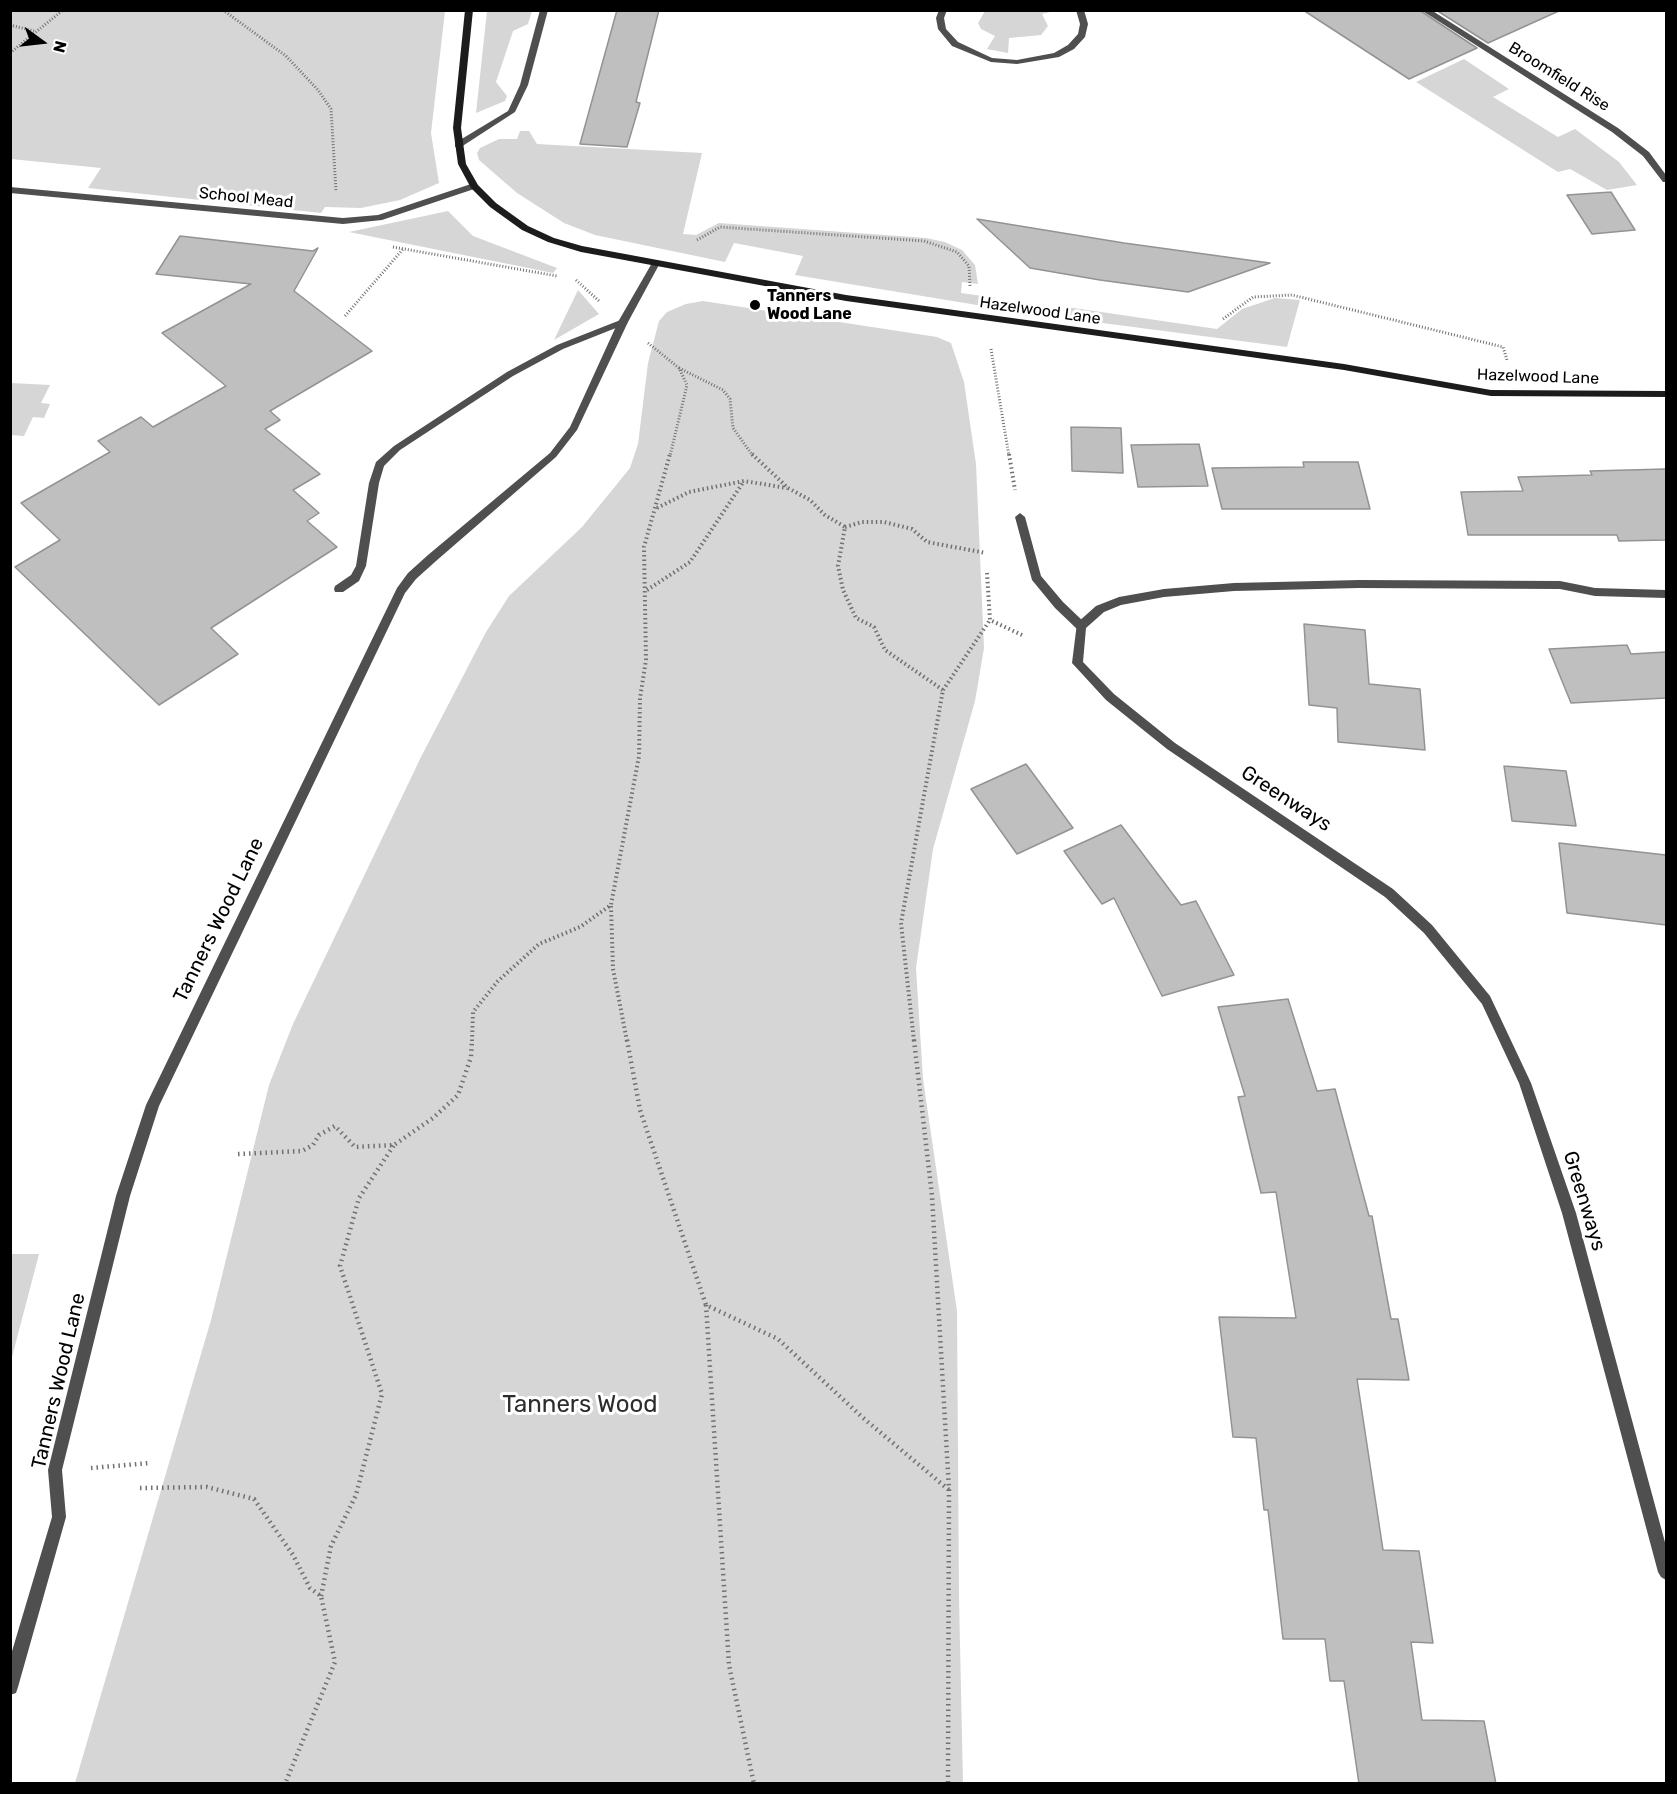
<!DOCTYPE html>
<style>
body{margin:0}
#map{position:relative;width:1677px;height:1794px;overflow:hidden;background:#fff;font-family:Rubik,sans-serif}
canvas{display:block}
.frame{position:absolute;inset:0;border:12px solid #000;pointer-events:none}
.north{position:absolute;left:12px;top:12px;width:60px;height:60px;-webkit-text-stroke:4px #fff;paint-order:stroke;rotate:105deg;font-size:16px;font-weight:700;line-height:24px;text-align:center;color:#000}
.north::after{content:'';display:block;margin:auto;width:21px;height:27px;background:#000;clip-path:polygon(50% 0,100% 100%,50% 72%,0 100%)}
</style>
<div id="map">
<canvas width="1677" height="1794"></canvas>
<div class="frame"></div>
<div class="north">N</div>
</div>
<script>
const g = document.querySelector('canvas').getContext('2d');
g.lineJoin = 'round';
function paint(path, color) { g.fillStyle = color; g.fill(path, 'evenodd'); }
const poly = rows => new Path2D(rows.map(r => 'M' + r).join(''));
function stroke(path, color, width, dash) { g.strokeStyle = color; g.lineWidth = width; g.lineCap = dash ? 'butt' : 'round'; g.setLineDash(dash || []); g.stroke(path); }
function label(font, color, halo, rows, align = 'center') {
  g.font = font + ' Rubik,sans-serif'; g.lineWidth = 6; g.setLineDash([]); g.textBaseline = 'middle'; g.strokeStyle = halo; g.fillStyle = color; for (const [text, x, y, turn = 0] of rows) {
    g.save(); g.translate(x, y); g.rotate((+turn || 0) * Math.PI / 180); g.textAlign = isNaN(turn) ? turn : align; if (halo) g.strokeText(text, 0, 0); g.fillText(text, 0, 0); g.restore();
  }
}
const green = poly([
 [10,11,445,11,431,133,439,183,400,200,361,208,325,207,321,213,88,188,101,168,11,159],
 [487,11,532,11,528,24,513,31,496,82,507,96,505,101,476,113],
 [985,11,985,10,1054,11,1042,14,1048,26,1041,35,1009,38,1008,53,987,49,995,36,981,29,978,23],
 [1464,59,1509,89,1493,97,1558,137,1575,129,1619,162,1637,185,1607,190,1570,169,1558,172,1416,82],
 [520,131,529,131,537,144,702,153,683,234,696,235,719,223,926,238,945,242,962,250,975,265,978,284,962,282,961,293,997,298,995,308,795,275,803,256,734,243,725,262,595,235,564,223,517,193,479,160,477,153,480,148,499,139,517,139],
 [448,211,473,236,557,268,553,273,349,232],
 [578,290,599,314,554,340],
 [1275,298,1300,300,1287,347,1064,318,1067,307,1217,329,1242,309],
 [703,301,937,337,951,343,964,382,976,464,984,648,975,701,933,849,916,968,923,1079,957,1311,959,1597,963,1783,75,1783,211,1320,269,1085,293,1024,421,757,486,632,509,596,582,527,630,468,638,444,648,363,659,321,667,312,686,304],
 [11,383,50,385,41,403,50,404,44,418,33,417,24,436,11,435],
 [11,1254,39,1254,11,1361,10,1254]
]);
const building = poly([
 [617,10,659,10,636,102,640,103,627,147,580,144,617,10],
 [1303,10,1419,10,1477,48,1409,79,1303,10],
 [1436,10,1561,10,1488,43,1436,10],
 [1611,192,1635,230,1592,234,1567,195,1611,192],
 [977,219,1124,243,1270,263,1188,292,1100,280,1030,268,977,219],
 [180,236,313,251,318,248,294,291,372,351,270,411,280,420,265,429,320,474,293,490,319,513,307,521,337,547,211,628,238,654,159,705,15,567,60,540,21,503,110,452,98,441,141,417,153,427,226,386,162,333,251,284,156,274,180,236],
 [1071,427,1121,428,1123,473,1072,471,1071,427],
 [1199,444,1208,486,1138,487,1131,445,1199,444],
 [1303,462,1358,462,1370,509,1222,509,1212,468,1304,467,1303,462],
 [1666,469,1666,540,1619,541,1617,535,1468,535,1461,492,1523,491,1518,477,1592,475,1590,471,1666,469],
 [1304,624,1365,630,1369,684,1420,689,1425,750,1338,742,1337,708,1309,705,1304,624],
 [1627,645,1631,654,1666,652,1666,698,1571,703,1549,649,1627,645],
 [1026,764,1073,828,1017,854,971,789,1026,764],
 [1504,766,1566,771,1576,826,1512,821,1504,766],
 [1121,825,1181,905,1196,901,1234,975,1162,996,1114,898,1102,904,1064,851,1121,825],
 [1559,843,1666,855,1666,925,1567,913,1559,843],
 [1288,999,1317,1091,1335,1089,1369,1216,1372,1216,1391,1319,1398,1319,1409,1380,1357,1379,1383,1550,1419,1551,1433,1643,1411,1642,1422,1720,1484,1721,1496,1784,1359,1784,1344,1681,1330,1681,1325,1639,1283,1639,1268,1510,1264,1510,1256,1438,1233,1437,1219,1317,1296,1318,1276,1192,1261,1193,1238,1097,1245,1096,1218,1007,1288,999]
]);
const pathFar2 = poly([
 [223,10,286,56,318,90,331,109,336,191],
 [10,25,34,31],
 [10,53,63,10],
 [697,240,720,227,924,241,957,252,969,266,970,286],
 [393,247,557,276],
 [576,280,599,301],
 [345,316,404,248],
 [1223,319,1253,297,1292,295,1503,347,1507,360],
 [648,343,679,368,687,385,670,456],
 [991,349,1009,456],
 [679,368,723,390,730,399,733,428,753,456]
]);
const pathFar1 = poly([
 [752,454,788,488,810,500,825,515,845,527,838,566,843,590,856,618,874,627,885,650,943,690,901,923,914,1041],
 [1009,454,1015,490],
 [657,508,689,492,744,481,787,488],
 [845,527,862,522,884,522,912,529,927,542,986,553],
 [987,573,990,620,1022,635],
 [647,590,690,562,744,481],
 [943,690,990,620],
 [611,906,613,969,627,1041],
 [472,1041,473,1012,498,981,539,944,580,927,611,905,639,756,640,698,646,660,644,547,670,454]
]);
const path = poly([
 [627,1040,640,1110,706,1305,778,1339,862,1417,949,1490],
 [914,1040,932,1196,949,1490,948,1784],
 [238,1154,302,1151,313,1145,319,1135,335,1126,355,1147,394,1145,433,1118,458,1095,471,1057,472,1040],
 [706,1305,729,1665,754,1784],
 [91,1468,150,1463],
 [140,1488,207,1487,254,1499,293,1555,310,1588,321,1596,335,1662,285,1784],
 [321,1596,331,1546,356,1495,382,1394,340,1266,359,1198,394,1145]
]);
const lane = poly([
 [623,319,628,322,626,324,563,349,513,376,400,450,384,466,379,483,366,566,359,581,343,592,335,592,334,589,335,586,351,575,356,566,369,483,376,462,394,446,507,372,557,345,623,319],
 [1020,513,1025,517,1041,576,1063,602,1085,623,1086,626,1085,629,1077,629,1055,608,1032,580,1015,517,1020,513]
]);
const street = poly([
 [540,10,548,10,528,85,515,112,461,147,455,147,455,143,508,111,520,85,540,10],
 [939,10,947,10,944,18,946,29,958,42,992,58,1017,60,1054,53,1068,45,1078,34,1080,24,1076,10,1084,10,1088,24,1085,37,1074,49,1059,57,1017,64,991,62,952,46,938,29,936,18,939,10],
 [1421,10,1431,10,1618,128,1649,152,1666,175,1666,182,1663,182,1643,156,1612,132,1421,10],
 [474,183,478,186,477,188,382,220,343,224,10,193,10,187,343,218,378,215,474,183],
 [656,260,660,263,628,322,577,430,556,457,436,561,416,579,405,593,159,1106,130,1196,62,1470,66,1517,18,1687,16,1693,10,1695,10,1658,52,1517,48,1470,116,1196,146,1105,397,588,408,573,428,555,550,453,570,427,618,322,652,263,656,260],
 [1359,580,1560,581,1595,588,1666,590,1666,598,1595,596,1560,589,1359,588,1234,591,1164,597,1121,605,1104,612,1086,628,1083,662,1114,694,1175,743,1393,889,1432,925,1490,996,1531,1083,1576,1213,1666,1546,1666,1580,1661,1577,1658,1572,1562,1213,1519,1083,1482,1004,1424,933,1385,897,1167,749,1106,700,1072,663,1077,623,1096,606,1119,597,1164,589,1234,583,1359,580]
]);
const secondary = poly([
 [465,10,473,10,461,128,466,164,478,185,496,203,528,226,554,238,582,246,846,295,1344,364,1491,390,1666,391,1666,397,1491,396,1344,370,846,301,581,252,548,242,522,230,490,207,471,188,458,164,453,128,465,10]
]);
const markers = [
 [755,305,6,"#000"]
];
const farStreetnames = [
 ["Broomfield Rise",1559,77,32],
 ["School Mead",246,198,6],
 ["Hazelwood Lane",1040,311,8],
 ["Hazelwood Lane",1538,377,2]
];
const farPoinames = [
 ["Tanners",767,296],
 ["Wood Lane",767,314]
];
const streetNames = [
 ["Greenways",1286,799,33],
 ["Tanners Wood Lane",219,920,-64],
 ["Greenways",1584,1201,73],
 ["Tanners Wood Lane",59,1381,-77]
];
const nearParknames = [
 ["Tanners Wood",580,1405]
];
paint(green, '#d6d6d6');
paint(building, '#bfbfbf');
stroke(building, '#939393', 1.5);
stroke(pathFar2, '#717171', 3, [1, 2]);
stroke(pathFar1, '#717171', 4, [1.5, 3]);
stroke(path, '#717171', 4.5, [1.5, 4]);
paint(lane, '#4f4f4f');
paint(street, '#4f4f4f');
paint(secondary, '#1c1c1c');
for (const [x, y, r, color] of markers) { const dot = new Path2D(); dot.arc(x, y, r, 0, 2 * Math.PI); g.fillStyle = color; g.fill(dot); stroke(dot, '#fff', 2); }
label('16px', '#000', '#fff', farStreetnames);
label('bold 16px', '#000', '#fff', farPoinames, 'left');
label('20px', '#000', '#fff', streetNames);
label('24px', '#2d2d2d', '#fff', nearParknames);
</script>
